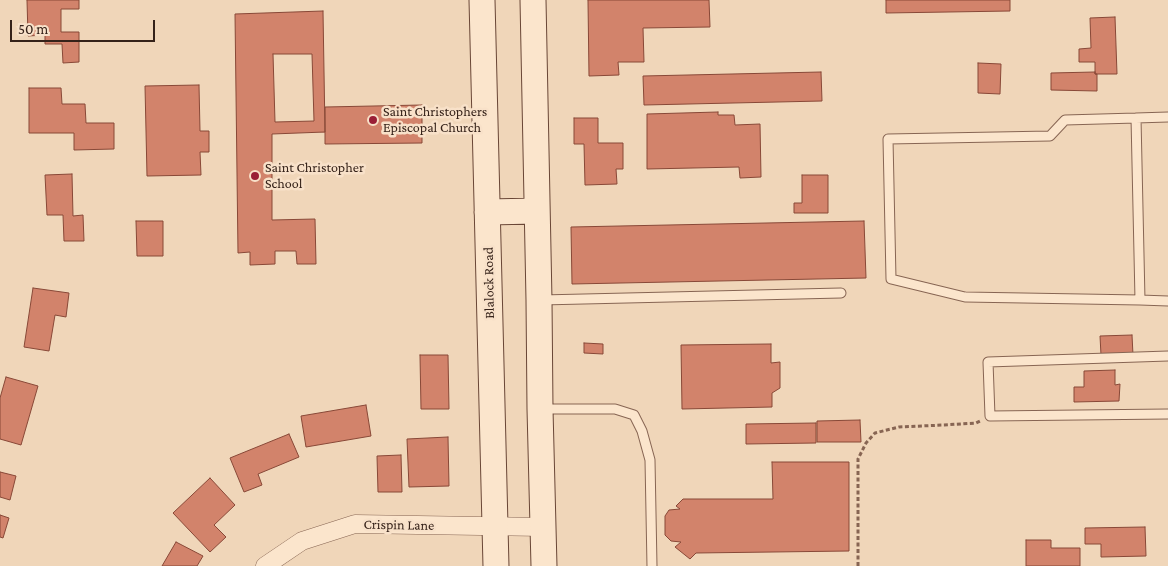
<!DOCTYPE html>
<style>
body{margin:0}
#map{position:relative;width:1168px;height:566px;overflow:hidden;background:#f0d6b9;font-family:"Crimson Pro",serif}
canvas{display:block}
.scale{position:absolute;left:10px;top:20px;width:145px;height:22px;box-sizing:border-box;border:2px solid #352219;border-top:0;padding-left:6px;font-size:15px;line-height:18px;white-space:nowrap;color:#352219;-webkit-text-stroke:4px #f8e1c9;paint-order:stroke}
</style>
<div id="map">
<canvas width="1168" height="566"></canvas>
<div class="scale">50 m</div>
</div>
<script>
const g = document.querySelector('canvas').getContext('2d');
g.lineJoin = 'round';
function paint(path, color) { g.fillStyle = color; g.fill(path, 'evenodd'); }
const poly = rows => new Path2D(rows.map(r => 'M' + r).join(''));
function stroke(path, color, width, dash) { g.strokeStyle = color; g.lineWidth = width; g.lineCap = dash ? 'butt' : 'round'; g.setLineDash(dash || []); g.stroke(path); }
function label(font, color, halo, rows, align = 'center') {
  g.font = font + ' "Crimson Pro",serif'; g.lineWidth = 5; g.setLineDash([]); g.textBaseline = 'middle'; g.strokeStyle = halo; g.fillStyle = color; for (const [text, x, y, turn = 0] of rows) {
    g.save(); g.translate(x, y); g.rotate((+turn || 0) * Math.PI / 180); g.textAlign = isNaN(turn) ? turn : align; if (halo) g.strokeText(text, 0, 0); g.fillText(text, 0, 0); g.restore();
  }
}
const building = poly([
 [27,0,79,0,79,9,61,9,61,32,79,32,79,62,63,63,62,44,45,44,45,35,28,36,27,0],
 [588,0,709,0,710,27,643,28,644,62,618,62,619,75,589,76,588,0],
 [886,0,1010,0,1010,11,886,13,886,0],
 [323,11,325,132,272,134,272,220,315,219,316,264,297,264,296,251,275,251,275,264,250,265,250,252,238,253,235,14,323,11],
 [273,54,312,54,314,121,275,122,273,54],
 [1115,17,1117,74,1095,74,1095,62,1079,62,1079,49,1091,48,1090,18,1115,17],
 [978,63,1001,64,1000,94,978,93,978,63],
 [821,72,822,101,644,105,643,76,821,72],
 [1095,72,1095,74,1097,74,1097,91,1051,90,1051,73,1095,72],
 [199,85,200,131,209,131,209,152,200,152,201,175,147,176,145,86,199,85],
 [29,88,61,88,62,104,85,104,86,123,114,123,114,149,74,150,74,133,29,133,29,88],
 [422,105,422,143,325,144,325,107,422,105],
 [718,112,718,115,734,115,735,125,760,124,761,177,740,178,739,167,647,169,647,114,718,112],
 [574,118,598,118,598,143,623,143,623,169,616,169,617,184,585,185,584,144,574,144,574,118],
 [72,174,73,216,83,215,84,241,64,241,63,215,47,215,45,175,72,174],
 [802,175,828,175,828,213,794,213,794,203,802,203,802,175],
 [136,221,163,221,163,256,137,256,136,221],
 [864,221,866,278,572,284,571,227,864,221],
 [33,288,69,293,66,317,55,315,49,351,24,347,33,288],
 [1132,335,1133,355,1101,355,1100,336,1132,335],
 [584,343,603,344,603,354,584,353,584,343],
 [771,344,771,363,780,362,780,388,772,393,772,407,682,409,681,345,771,344],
 [420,355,448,355,449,409,421,409,420,355],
 [1115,370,1115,385,1120,384,1119,401,1074,402,1074,387,1084,387,1084,371,1115,370],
 [6,377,38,386,21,445,0,439,0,398,6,377],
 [366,405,371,436,306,447,301,416,366,405],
 [860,420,861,442,817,442,817,421,860,420],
 [816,423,816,443,746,444,746,424,816,423],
 [289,434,299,457,258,474,262,485,244,492,230,458,289,434],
 [448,437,449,486,409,487,407,439,448,437],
 [401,455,402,492,378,492,377,456,401,455],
 [772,462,849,462,849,551,696,553,690,559,675,547,681,542,671,541,665,535,665,516,669,510,680,509,676,506,683,499,773,499,772,462],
 [0,472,16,476,10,500,0,497,0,472],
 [210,478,235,505,214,525,226,537,210,552,173,513,210,478],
 [0,515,9,518,3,538,0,537,0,515],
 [1145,527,1146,556,1101,557,1101,544,1085,544,1085,528,1145,527],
 [1026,540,1051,540,1051,548,1080,548,1080,566,1026,566,1026,540],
 [176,542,203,556,197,566,162,566,176,542]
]);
const path = poly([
 [858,566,858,459,866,443,875,433,899,427,944,425,976,423,980,421]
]);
const service = poly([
 [1168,117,1136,118,1140,300,1168,301],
 [1136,118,1065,120,1050,136,888,139,891,279,965,297,1140,300],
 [541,300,841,293],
 [1168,356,988,362,990,416,1168,414],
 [543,409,615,409,634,415,642,431,650,460,652,566]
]);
const minor = poly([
 [265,566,302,541,355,524,543,527]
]);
const secondary = poly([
 [482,0,496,566],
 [533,0,539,300,540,409,544,566],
 [487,212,537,211]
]);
const markers = [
 [373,120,5,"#9a1f36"],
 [255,176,5,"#9a1f36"]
];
const poiNames = [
 ["Saint Christophers",383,112],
 ["Episcopal Church",383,128],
 ["Saint Christopher",265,168],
 ["School",265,184]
];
const streetNames = [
 ["Blalock Road",489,283,-91],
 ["Crispin Lane",399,525,1]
];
paint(building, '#d2836b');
stroke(building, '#884837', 1);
stroke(service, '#876553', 11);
stroke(minor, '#876553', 19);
stroke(secondary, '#694636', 27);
stroke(path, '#876553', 3, [4, 2.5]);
stroke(service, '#fbe5cc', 9);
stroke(minor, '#fbe5cc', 18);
stroke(secondary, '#fbe5cc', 25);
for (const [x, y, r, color] of markers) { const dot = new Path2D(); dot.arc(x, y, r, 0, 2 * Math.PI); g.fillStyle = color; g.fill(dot); stroke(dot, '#f8e1c9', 2); }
label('14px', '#352219', '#f8e1c9', poiNames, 'left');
label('14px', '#352219', '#f8e1c9', streetNames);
</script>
